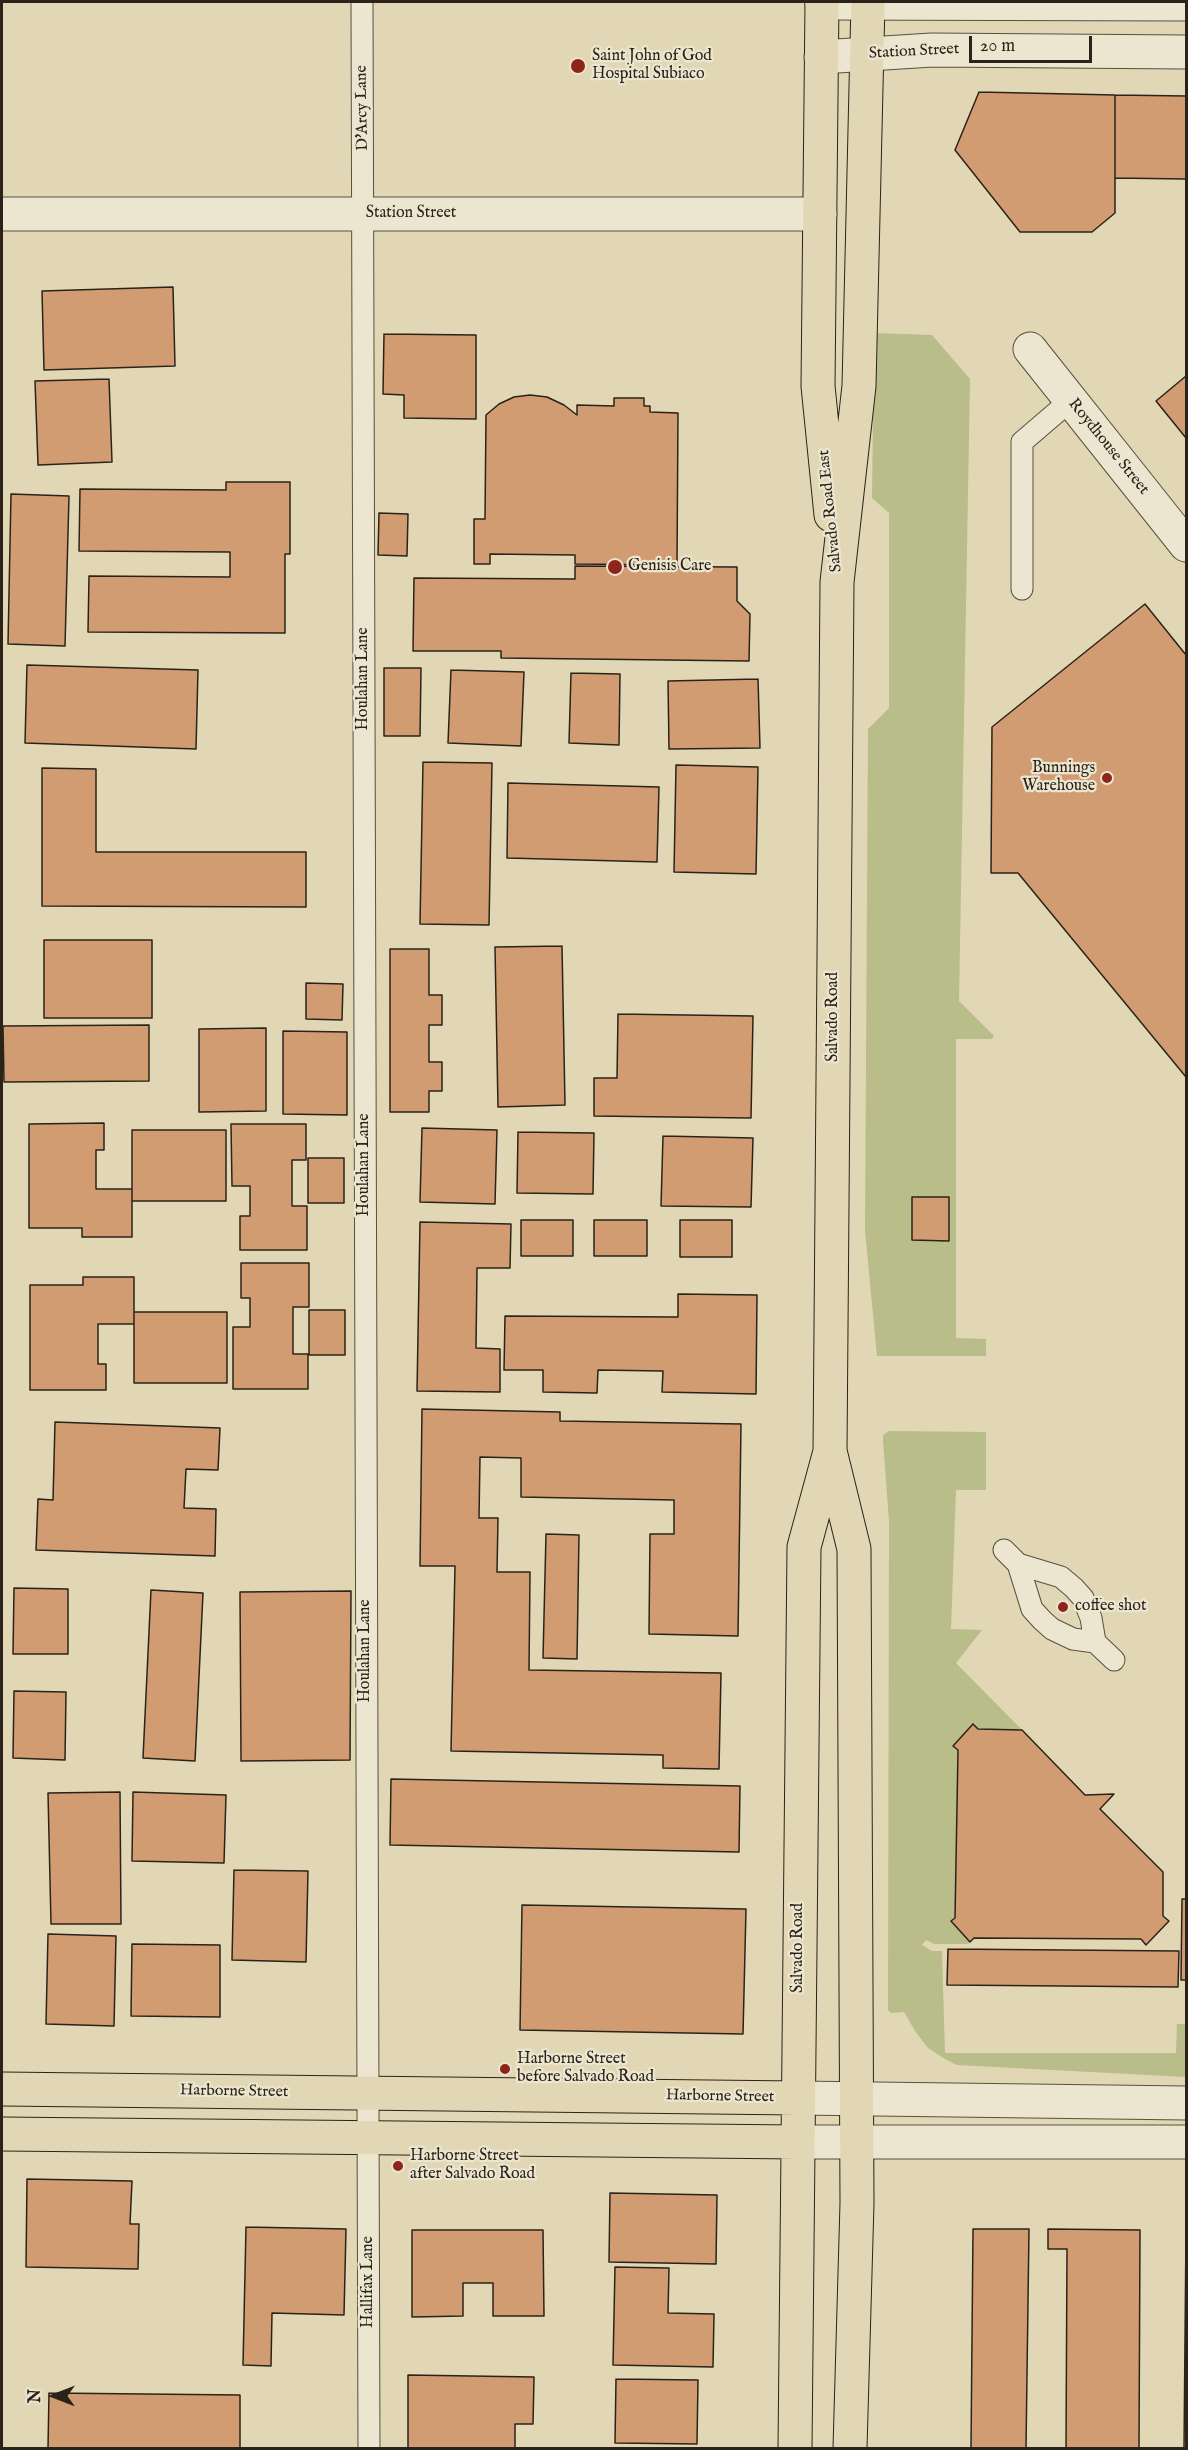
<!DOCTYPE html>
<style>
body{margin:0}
#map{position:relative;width:1188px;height:2450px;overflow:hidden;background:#e1d7b5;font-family:"IM FELL English",serif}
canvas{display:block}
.frame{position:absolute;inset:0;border:3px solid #2b2319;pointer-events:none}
.north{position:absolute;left:24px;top:2366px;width:60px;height:60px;-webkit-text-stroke:4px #ece5cf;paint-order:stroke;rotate:270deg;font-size:16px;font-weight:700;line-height:24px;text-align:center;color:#2b2319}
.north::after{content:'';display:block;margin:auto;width:21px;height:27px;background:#2b2319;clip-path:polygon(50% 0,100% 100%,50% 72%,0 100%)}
.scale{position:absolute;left:969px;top:36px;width:123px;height:27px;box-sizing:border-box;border:3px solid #2b2319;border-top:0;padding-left:8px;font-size:18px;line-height:21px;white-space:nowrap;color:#2b2319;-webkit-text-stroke:4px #ece5cf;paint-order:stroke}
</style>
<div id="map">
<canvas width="1188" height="2450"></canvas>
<div class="frame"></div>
<div class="north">N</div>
<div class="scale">20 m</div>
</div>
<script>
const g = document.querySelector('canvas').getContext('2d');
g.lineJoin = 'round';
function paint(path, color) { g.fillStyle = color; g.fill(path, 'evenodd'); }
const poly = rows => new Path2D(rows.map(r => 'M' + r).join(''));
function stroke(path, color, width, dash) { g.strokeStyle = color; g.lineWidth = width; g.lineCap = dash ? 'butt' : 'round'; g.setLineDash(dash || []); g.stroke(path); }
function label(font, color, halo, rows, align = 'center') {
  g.font = font + ' "IM FELL English",serif'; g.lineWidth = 4.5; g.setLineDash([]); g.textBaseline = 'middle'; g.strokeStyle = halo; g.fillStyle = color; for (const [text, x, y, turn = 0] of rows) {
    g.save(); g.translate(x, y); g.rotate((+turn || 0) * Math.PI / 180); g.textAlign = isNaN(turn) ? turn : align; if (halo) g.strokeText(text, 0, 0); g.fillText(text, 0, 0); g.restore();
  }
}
const green = poly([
 [874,333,932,335,970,379,959,1001,994,1036,992,1039,956,1039,956,1338,986,1339,986,1356,877,1356,865,1231,868,729,889,708,889,513,872,498],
 [889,1431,986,1432,986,1490,956,1490,951,1629,982,1630,956,1663,1022,1730,978,1729,973,1724,953,1746,958,1750,955,1918,952,1921,970,1942,968,1944,934,1944,926,1940,922,1945,932,1951,942,1951,945,2053,1176,2053,1177,2024,1186,2024,1186,2077,957,2065,945,2059,928,2048,915,2031,904,2012,891,2013,888,2010,889,1521,883,1440,883,1435]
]);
const building = poly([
 [979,92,1115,95,1115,213,1092,232,1020,232,955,150,979,92],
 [1115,95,1186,96,1186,179,1115,178,1115,95],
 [173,287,175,366,44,370,42,291,173,287],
 [384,334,476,335,476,419,404,418,404,395,383,394,384,334],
 [1186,376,1186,438,1156,401,1186,376],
 [109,379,112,462,38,465,35,381,109,379],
 [530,395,547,397,564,405,577,415,577,405,614,406,614,398,644,398,644,406,650,406,650,412,678,413,677,565,575,564,575,555,490,554,490,564,474,564,474,519,485,519,486,415,499,404,514,397,530,395],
 [226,482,290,482,290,554,285,554,285,633,88,632,89,576,230,577,230,552,79,551,80,489,226,490,226,482],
 [11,494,69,496,65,646,8,644,11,494],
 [379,513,408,514,407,556,378,555,379,513],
 [575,566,737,567,737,601,750,614,749,661,501,658,501,651,413,651,414,578,575,579,575,566],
 [1145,604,1186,655,1186,1077,1018,873,991,873,992,727,1145,604],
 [27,665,198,670,196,749,25,743,27,665],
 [384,668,421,668,420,736,384,736,384,668],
 [451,670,524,672,521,746,448,743,451,670],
 [571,673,620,674,619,745,569,743,571,673],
 [758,679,760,748,669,749,668,681,758,679],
 [423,762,492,763,489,925,420,924,423,762],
 [676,765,758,767,756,874,674,872,676,765],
 [42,768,96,769,96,852,306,852,306,907,42,906,42,768],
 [508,783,659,787,657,862,507,858,508,783],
 [44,940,152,940,152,1018,44,1018,44,940],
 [562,946,565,1105,498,1107,495,947,562,946],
 [390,949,429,949,429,995,442,995,442,1025,429,1025,429,1062,442,1062,442,1091,429,1091,429,1112,390,1112,390,949],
 [306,983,343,984,342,1020,306,1019,306,983],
 [618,1014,753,1016,751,1118,594,1116,594,1078,617,1078,618,1014],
 [149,1025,149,1081,4,1082,3,1026,149,1025],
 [266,1028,266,1111,199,1112,199,1029,266,1028],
 [283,1031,347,1032,347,1115,283,1114,283,1031],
 [104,1123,104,1150,96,1150,96,1189,132,1189,132,1237,82,1237,82,1228,29,1228,29,1124,104,1123],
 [231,1124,306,1124,306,1160,292,1160,292,1206,307,1206,307,1250,240,1250,240,1216,250,1216,250,1186,232,1186,231,1124],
 [422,1128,497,1130,495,1204,420,1202,422,1128],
 [132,1130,226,1130,226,1201,132,1201,132,1130],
 [518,1132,594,1133,593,1194,517,1193,518,1132],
 [663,1136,753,1138,751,1207,661,1206,663,1136],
 [308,1158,344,1158,344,1203,308,1203,308,1158],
 [912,1197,949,1197,949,1241,912,1240,912,1197],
 [521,1220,573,1220,573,1256,521,1256,521,1220],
 [594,1220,647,1220,647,1256,594,1256,594,1220],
 [680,1220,732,1220,732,1257,680,1257,680,1220],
 [420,1222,511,1224,510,1268,477,1268,476,1348,500,1349,500,1392,417,1391,420,1222],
 [241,1263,309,1263,309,1307,293,1307,293,1354,308,1354,308,1389,233,1389,233,1327,250,1327,250,1298,241,1298,241,1263],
 [83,1277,134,1277,134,1324,98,1324,98,1364,106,1364,106,1390,30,1390,30,1285,83,1285,83,1277],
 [678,1294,757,1295,756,1394,662,1392,663,1371,598,1370,597,1393,543,1392,543,1370,504,1370,505,1316,678,1317,678,1294],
 [309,1310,345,1310,345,1355,309,1355,309,1310],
 [134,1312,227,1312,227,1383,134,1383,134,1312],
 [422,1409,560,1412,560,1421,741,1424,738,1636,649,1634,650,1534,674,1534,674,1500,521,1497,521,1458,480,1457,479,1518,498,1518,497,1572,530,1572,529,1670,721,1673,719,1769,663,1768,663,1755,451,1751,455,1566,420,1566,422,1409],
 [55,1422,220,1428,218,1470,186,1469,184,1508,216,1509,215,1556,36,1550,38,1499,53,1500,55,1422],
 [546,1534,579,1535,577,1659,543,1658,546,1534],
 [14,1588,68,1589,68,1654,13,1654,14,1588],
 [151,1590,203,1593,195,1761,143,1758,151,1590],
 [351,1591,350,1760,241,1761,240,1592,351,1591],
 [14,1691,66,1692,65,1760,13,1758,14,1691],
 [973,1724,978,1729,1022,1730,1085,1795,1114,1794,1100,1809,1163,1872,1163,1916,1169,1921,1146,1945,1141,1939,974,1938,970,1942,951,1921,955,1918,958,1750,953,1746,973,1724],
 [391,1779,740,1786,739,1852,390,1845,391,1779],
 [120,1792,121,1924,51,1924,48,1793,120,1792],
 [133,1792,226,1795,224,1863,132,1861,133,1792],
 [234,1870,308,1871,306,1962,232,1960,234,1870],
 [1182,1899,1186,1899,1186,1980,1181,1980,1182,1899],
 [522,1905,746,1909,743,2034,520,2030,522,1905],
 [48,1934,116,1936,114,2026,46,2024,48,1934],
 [132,1944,220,1945,220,2017,131,2016,132,1944],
 [948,1949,1179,1951,1178,1987,947,1985,948,1949],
 [27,2179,132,2181,130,2224,139,2224,138,2269,26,2267,27,2179],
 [610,2193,717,2195,716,2264,609,2262,610,2193],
 [246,2227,346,2229,344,2315,272,2313,271,2366,243,2365,246,2227],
 [973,2229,1029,2229,1026,2448,971,2448,973,2229],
 [1048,2229,1140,2230,1139,2448,1066,2448,1067,2249,1048,2249,1048,2229],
 [412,2230,543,2230,544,2316,493,2316,493,2283,463,2283,463,2316,412,2317,412,2230],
 [1186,2231,1186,2448,1184,2448,1186,2231],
 [615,2267,669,2268,668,2313,714,2314,713,2367,613,2365,615,2267],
 [408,2375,534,2377,533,2424,515,2424,515,2448,408,2448,408,2375],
 [616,2379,698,2380,697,2444,615,2443,616,2379],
 [49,2393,240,2395,240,2448,48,2448,49,2393]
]);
const service = poly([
 [362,2,369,2448],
 [1022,589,1022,442,1071,400],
 [1004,1550,1018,1564,1061,1577,1074,1588,1083,1598,1091,1618,1095,1642,1114,1660],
 [1018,1564,1032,1609,1042,1620,1052,1629,1073,1639,1095,1642]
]);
const minor = poly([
 [2,214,820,214],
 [1030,349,1186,545]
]);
const tertiary = poly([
 [822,3,1186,4],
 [821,57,932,50,1186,52],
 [798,2098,1186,2103],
 [798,2142,1186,2142]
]);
const primary = poly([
 [822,2,818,386,831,515],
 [2,2089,798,2098],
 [2,2134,798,2142],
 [795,2448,804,1547,829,1455],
 [850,2448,857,2203,854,1549,830,1451,837,582,859,386,868,2]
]);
const markers = [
 [578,66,8,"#8f2418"],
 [615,567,8,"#8f2418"],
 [1107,778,6,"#8f2418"],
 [1063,1607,6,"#8f2418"],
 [505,2069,6,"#8f2418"],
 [398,2166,6,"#8f2418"]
];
const streetNames = [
 ["Station Street",914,52,-3],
 ["D'Arcy Lane",363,108,-91],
 ["Station Street",411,214],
 ["Roydhouse Street",1108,447,51],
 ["Salvado Road East",831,511,-96],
 ["Houlahan Lane",364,679,-90],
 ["Salvado Road",834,1017,-90],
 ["Houlahan Lane",365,1165,-90],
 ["Houlahan Lane",366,1651,-90],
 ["Salvado Road",799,1948,-90],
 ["Harborne Street",234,2092,1],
 ["Harborne Street",720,2097,1],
 ["Hallifax Lane",369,2282,-90]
];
const poiNames = [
 ["Saint John of God",592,57],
 ["Hospital Subiaco",592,75],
 ["Genisis Care",628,567],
 ["Bunnings",1095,769,"right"],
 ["Warehouse",1095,787,"right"],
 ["coffee shot",1075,1607],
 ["Harborne Street",517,2060],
 ["before Salvado Road",517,2078],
 ["Harborne Street",410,2157],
 ["after Salvado Road",410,2175]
];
paint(green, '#b8bd8a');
paint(building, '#d29c73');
stroke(building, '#2b2319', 1.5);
stroke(service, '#585040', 23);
stroke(minor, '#585040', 35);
stroke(tertiary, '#585040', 35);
stroke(primary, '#2b2319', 35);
stroke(service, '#ece5cf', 21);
stroke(minor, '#ece5cf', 33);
stroke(tertiary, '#ece5cf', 33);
stroke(primary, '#e1d7b5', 33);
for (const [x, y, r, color] of markers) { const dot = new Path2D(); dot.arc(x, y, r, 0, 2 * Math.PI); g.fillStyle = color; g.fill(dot); stroke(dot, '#ece5cf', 2); }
label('16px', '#2b2319', '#ece5cf', streetNames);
label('16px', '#2b2319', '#ece5cf', poiNames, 'left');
</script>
